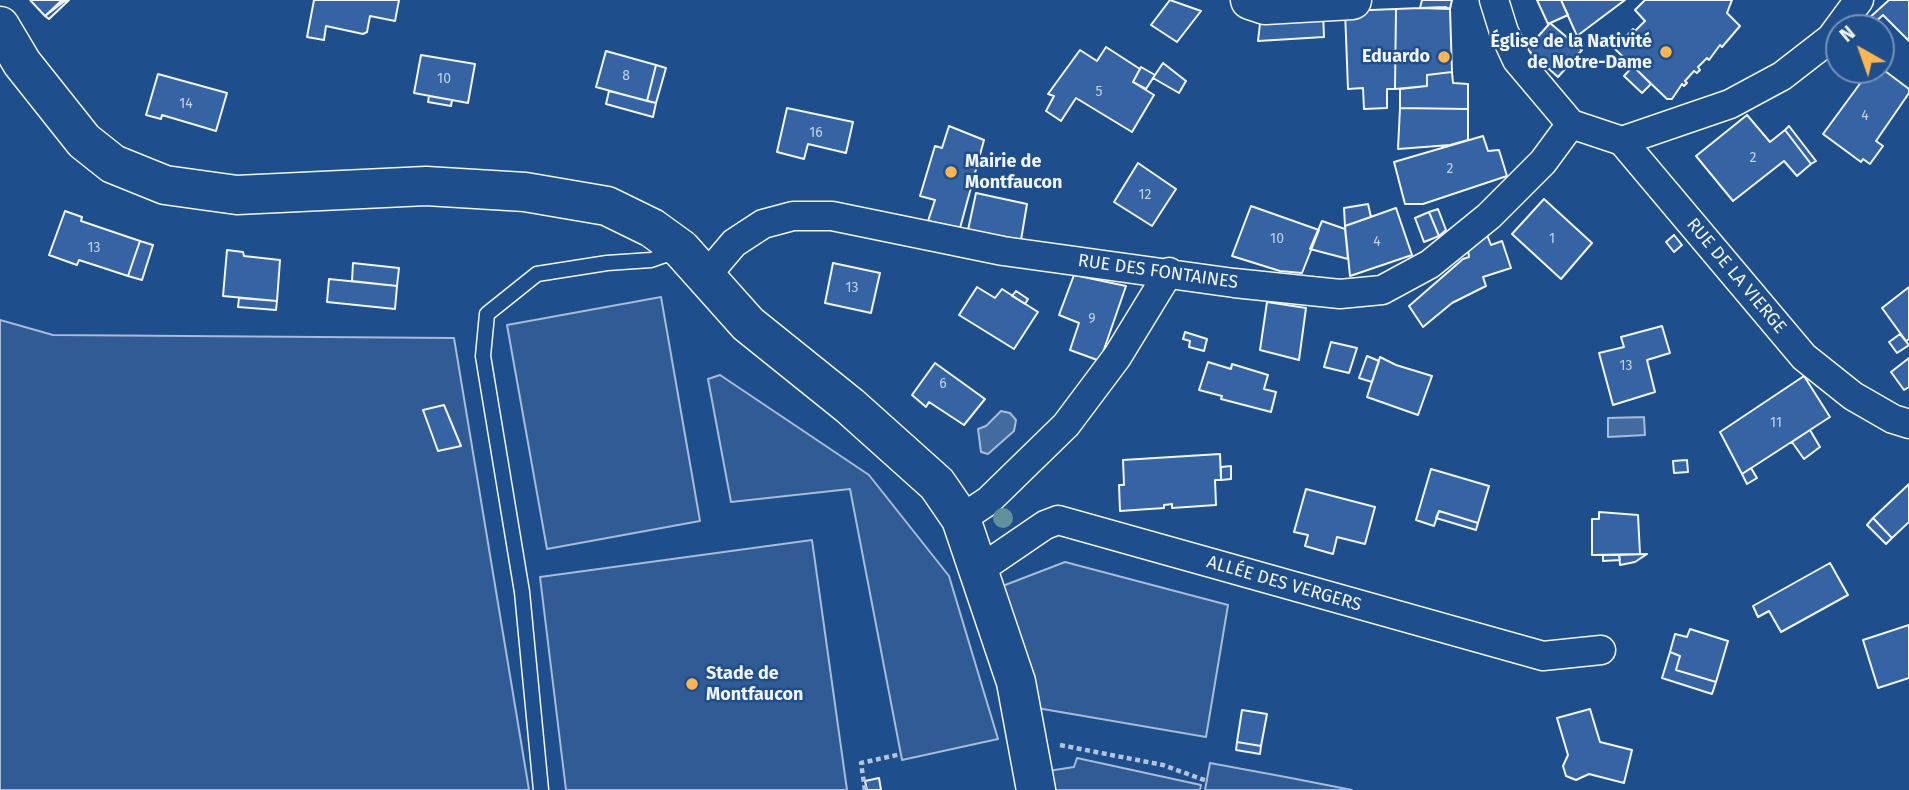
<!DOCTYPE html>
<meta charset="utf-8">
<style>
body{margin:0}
#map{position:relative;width:1909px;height:790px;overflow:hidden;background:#1f4e8c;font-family:"Fira Sans",sans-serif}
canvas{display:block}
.north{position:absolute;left:1825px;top:14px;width:70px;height:70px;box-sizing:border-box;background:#1f4e8c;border:2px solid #7391ba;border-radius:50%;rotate:320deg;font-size:19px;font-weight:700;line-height:28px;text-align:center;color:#f2f6ff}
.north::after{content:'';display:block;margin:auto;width:24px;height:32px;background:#ffb74d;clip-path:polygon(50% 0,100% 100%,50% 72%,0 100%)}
</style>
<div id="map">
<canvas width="1909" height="790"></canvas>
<div class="north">N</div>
</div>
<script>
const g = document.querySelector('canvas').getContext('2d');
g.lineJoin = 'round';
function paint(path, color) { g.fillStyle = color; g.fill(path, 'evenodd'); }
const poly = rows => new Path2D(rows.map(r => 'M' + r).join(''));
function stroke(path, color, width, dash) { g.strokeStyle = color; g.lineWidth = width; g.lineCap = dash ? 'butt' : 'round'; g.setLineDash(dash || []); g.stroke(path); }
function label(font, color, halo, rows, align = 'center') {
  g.font = font + ' "Fira Sans",sans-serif'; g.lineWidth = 5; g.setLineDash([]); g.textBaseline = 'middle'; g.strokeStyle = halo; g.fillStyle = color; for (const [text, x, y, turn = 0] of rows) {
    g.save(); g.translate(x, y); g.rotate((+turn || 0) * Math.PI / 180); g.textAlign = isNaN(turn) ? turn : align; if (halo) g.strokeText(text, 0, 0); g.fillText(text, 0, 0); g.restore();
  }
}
const built = poly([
 [661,297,700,521,547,549,507,325,661,297],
 [0,320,53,335,454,338,529,790,0,790,0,320],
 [720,375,869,475,949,576,998,739,902,760,850,489,731,502,708,379,720,375],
 [812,540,847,790,566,790,540,577,812,540],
 [1065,562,1228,605,1206,737,1037,708,1000,587,1065,562],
 [1077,758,1201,785,1200,790,1050,790,1048,771,1074,767,1077,758],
 [1210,763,1291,778,1352,790,1205,790,1210,763]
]);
const water = poly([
 [1001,411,1010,413,1016,420,1014,431,988,454,981,452,978,429,986,426,1001,411],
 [1644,417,1645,435,1608,437,1608,418,1644,417]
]);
const building = poly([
 [30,0,66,0,45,16,30,0],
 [69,0,49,19,45,16,61,1,69,0],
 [314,0,399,0,395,21,370,16,367,32,363,34,326,26,324,40,307,37,314,0],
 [1170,0,1201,11,1177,42,1151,25,1170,0],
 [1422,0,1452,0,1450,9,1420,8,1422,0],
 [1537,0,1561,0,1568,15,1548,24,1537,0],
 [1561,0,1625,0,1577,36,1561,0],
 [1645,0,1732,0,1727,13,1740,26,1722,47,1720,45,1709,60,1707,58,1698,67,1700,70,1697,73,1694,71,1685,81,1687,83,1684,86,1682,84,1672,99,1667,99,1615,49,1633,29,1635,31,1645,21,1635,10,1645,0],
 [1889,0,1909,0,1909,41,1883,15,1872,25,1867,20,1889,0],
 [1445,7,1450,9,1452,72,1427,75,1427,86,1395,89,1396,9,1445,7],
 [1396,9,1395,89,1387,89,1387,108,1364,109,1363,88,1348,89,1345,11,1396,9],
 [1323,12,1324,37,1258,41,1261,15,1323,12],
 [1550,23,1582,50,1558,77,1527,49,1550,23],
 [1106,47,1140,69,1133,82,1154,95,1132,132,1076,98,1061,121,1046,111,1054,96,1048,94,1080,50,1097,61,1106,47],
 [606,51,656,65,647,101,596,87,606,51],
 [421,55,475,64,468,103,414,93,421,55],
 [1163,63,1186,81,1179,93,1153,78,1163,63],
 [656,65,666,68,656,103,647,101,656,65],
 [1633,66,1651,84,1642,93,1624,76,1633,66],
 [1141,67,1155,75,1146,89,1133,82,1141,67],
 [1881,68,1909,89,1909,93,1876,141,1883,146,1870,164,1863,159,1861,162,1823,134,1870,70,1881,68],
 [1452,72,1453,83,1468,84,1468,109,1400,108,1400,89,1427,86,1427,75,1452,72],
 [158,74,227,93,216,131,162,115,161,119,146,115,158,74],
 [609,91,656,103,653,117,606,104,609,91],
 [429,96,452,100,451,106,428,102,429,96],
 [787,108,853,122,846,153,808,144,804,159,777,152,787,108],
 [1400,108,1468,109,1468,140,1450,145,1398,149,1400,108],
 [1747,115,1770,142,1785,130,1811,164,1797,176,1784,161,1733,201,1696,156,1747,115],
 [949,126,984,140,960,228,928,221,935,200,920,196,935,146,942,148,949,126],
 [1789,126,1816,161,1811,164,1785,130,1789,126],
 [1483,136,1488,151,1499,150,1507,176,1423,204,1405,204,1394,162,1483,136],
 [1138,163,1176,189,1152,226,1114,202,1138,163],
 [976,193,1027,204,1021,240,968,230,976,193],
 [1544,199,1592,243,1561,279,1512,234,1544,199],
 [1368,204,1371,217,1345,226,1344,208,1368,204],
 [1251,206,1319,230,1302,273,1280,271,1232,256,1251,206],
 [1396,208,1412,255,1350,276,1345,226,1396,208],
 [1438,209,1446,230,1439,236,1429,212,1438,209],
 [65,211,82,217,81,221,140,241,128,276,79,260,77,265,49,255,65,211],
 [1429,212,1439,236,1424,242,1415,218,1429,212],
 [1322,221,1345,229,1348,259,1310,249,1322,221],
 [1487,235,1491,245,1502,241,1511,268,1483,277,1486,286,1452,303,1423,327,1409,306,1463,259,1469,257,1468,250,1487,235],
 [1674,235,1682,245,1674,252,1666,242,1674,235],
 [140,241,153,245,142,280,128,276,140,241],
 [227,250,243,252,244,256,280,260,277,301,223,296,227,250],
 [353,263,399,268,397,286,352,281,353,263],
 [833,263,880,273,871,313,825,303,833,263],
 [1074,275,1126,286,1100,361,1070,350,1079,323,1059,315,1074,275],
 [329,279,397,286,395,309,327,302,329,279],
 [977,287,995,298,1002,289,1038,312,1014,349,959,315,977,287],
 [1909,287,1909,339,1906,341,1882,308,1909,287],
 [1016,291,1028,299,1025,304,1012,296,1016,291],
 [239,298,277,301,276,310,238,307,239,298],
 [1267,302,1306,308,1299,360,1260,350,1267,302],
 [1662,326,1670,353,1647,360,1655,392,1613,405,1599,353,1624,347,1621,337,1662,326],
 [1185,332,1207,339,1204,351,1189,347,1190,341,1183,339,1185,332],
 [1900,334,1909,345,1897,353,1889,342,1900,334],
 [1331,342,1357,348,1349,373,1324,367,1331,342],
 [1367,356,1379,361,1372,382,1359,378,1367,356],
 [1380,357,1396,365,1432,376,1418,415,1367,397,1380,357],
 [1909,358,1909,387,1904,390,1891,372,1909,358],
 [1208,362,1231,369,1232,364,1268,375,1264,389,1276,392,1271,412,1221,399,1222,396,1199,390,1208,362],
 [935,363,985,399,964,425,929,402,926,407,912,395,935,363],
 [1804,376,1830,417,1742,474,1720,432,1804,376],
 [444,405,461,446,438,451,423,410,444,405],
 [1810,430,1820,447,1804,459,1792,442,1810,430],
 [1220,454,1221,480,1215,480,1216,505,1172,508,1172,504,1164,505,1164,508,1120,511,1119,485,1124,485,1123,460,1220,454],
 [1687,460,1688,472,1674,473,1673,461,1687,460],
 [1231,466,1231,479,1221,480,1221,467,1231,466],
 [1751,468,1757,478,1747,484,1742,474,1751,468],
 [1431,469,1489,486,1478,523,1439,511,1434,526,1416,520,1431,469],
 [1909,484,1909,522,1892,538,1873,518,1909,484],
 [1306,489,1375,507,1365,544,1337,537,1333,554,1305,546,1308,535,1294,532,1306,489],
 [1439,511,1478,523,1476,530,1436,518,1439,511],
 [1599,512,1638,515,1640,554,1592,555,1592,519,1599,519,1599,512],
 [1873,518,1892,538,1886,544,1867,525,1873,518],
 [1647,554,1635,562,1620,565,1619,555,1647,554],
 [1603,555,1619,555,1620,560,1603,561,1603,555],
 [1830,563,1848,595,1781,632,1769,611,1758,617,1753,606,1830,563],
 [1909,625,1909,678,1878,688,1863,640,1909,625],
 [1690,629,1728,641,1716,682,1676,670,1680,656,1670,652,1675,634,1687,637,1690,629],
 [1670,652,1680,656,1676,670,1716,682,1712,694,1662,678,1670,652],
 [1590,709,1600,742,1632,750,1624,783,1589,774,1576,780,1566,776,1563,766,1568,755,1557,718,1590,709],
 [1242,710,1267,714,1261,746,1237,742,1242,710],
 [1237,742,1261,746,1260,754,1236,750,1237,742],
 [879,778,881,790,867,790,865,781,879,778]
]);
const path = poly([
 [1060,745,1163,765,1207,781],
 [865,790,861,763,901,754]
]);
const lane = poly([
 [541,790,522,592,483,356,487,314,537,274,607,263,651,260,677,251]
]);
const street = poly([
 [1494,0,1504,32,1517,60,1571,124],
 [1571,124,1622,141,1804,357,1853,396,1893,419,1909,424],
 [1622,141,1730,104,1782,76,1831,38,1859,0],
 [706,276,734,243,763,224,793,216,832,216,1003,251,1234,283,1340,294,1382,290,1430,264,1489,216,1543,162,1571,124],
 [961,519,988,501,1066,425,1117,357,1169,272],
 [979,570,1045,525,1058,520,1543,656,1601,650]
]);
const secondary = poly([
 [1250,0,1265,5,1352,0],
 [0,26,22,63,84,141,113,164,165,185,237,195,426,186,525,192,607,206,652,228,681,249,748,324,850,406,937,484,961,519,1016,682,1036,790]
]);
const trees = [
 [1003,518]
];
const markers = [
 [1666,52,7,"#ffb74d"],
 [1444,57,7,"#ffb74d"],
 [951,172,7,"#ffb74d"],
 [692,684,7,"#ffb74d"]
];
const numberNames = [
 ["8",626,76],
 ["10",444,79],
 ["5",1099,92],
 ["14",186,104],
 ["4",1865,116],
 ["16",816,133],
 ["2",1753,158],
 ["2",1450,169],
 ["12",1145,195],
 ["10",1277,239],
 ["1",1552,239],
 ["4",1377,242],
 ["13",94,248],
 ["13",852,288],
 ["9",1092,319],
 ["13",1626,366],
 ["6",943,384],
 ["11",1776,423]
];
const poiNames = [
 ["Église de la Nativité",1652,42],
 ["de Notre-Dame",1652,63],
 ["Eduardo",1430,57],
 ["Mairie de",965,162,"left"],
 ["Montfaucon",965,183,"left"],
 ["Stade de",706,674,"left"],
 ["Montfaucon",706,695,"left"]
];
const streetNames = [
 ["RUE DES FONTAINES",1158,272,8],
 ["RUE DE LA VIERGE",1736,276,50],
 ["ALLÉE DES VERGERS",1284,584,16]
];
paint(built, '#305b95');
stroke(built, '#a8bbd7', 2);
paint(water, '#446ba0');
stroke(water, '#a8bbd7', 2);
paint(building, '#3563a3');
stroke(building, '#f2f6ff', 2);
stroke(lane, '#f2f6ff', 17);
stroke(street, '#f2f6ff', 31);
stroke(secondary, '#f2f6ff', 41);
stroke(path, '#b3c4dc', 4.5, [5, 3.5]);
stroke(lane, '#1f4e8c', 14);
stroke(street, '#1f4e8c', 28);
stroke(secondary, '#1f4e8c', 38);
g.fillStyle = '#61919a';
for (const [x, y] of trees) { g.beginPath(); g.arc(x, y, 10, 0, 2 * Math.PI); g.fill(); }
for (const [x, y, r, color] of markers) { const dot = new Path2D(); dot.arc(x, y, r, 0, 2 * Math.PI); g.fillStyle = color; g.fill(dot); stroke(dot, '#1f4e8c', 2.5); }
label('14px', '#c3d1e8', null, numberNames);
label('bold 18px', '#f2f6ff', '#1f4e8c', poiNames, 'right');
label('18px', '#f2f6ff', '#1f4e8c', streetNames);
</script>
